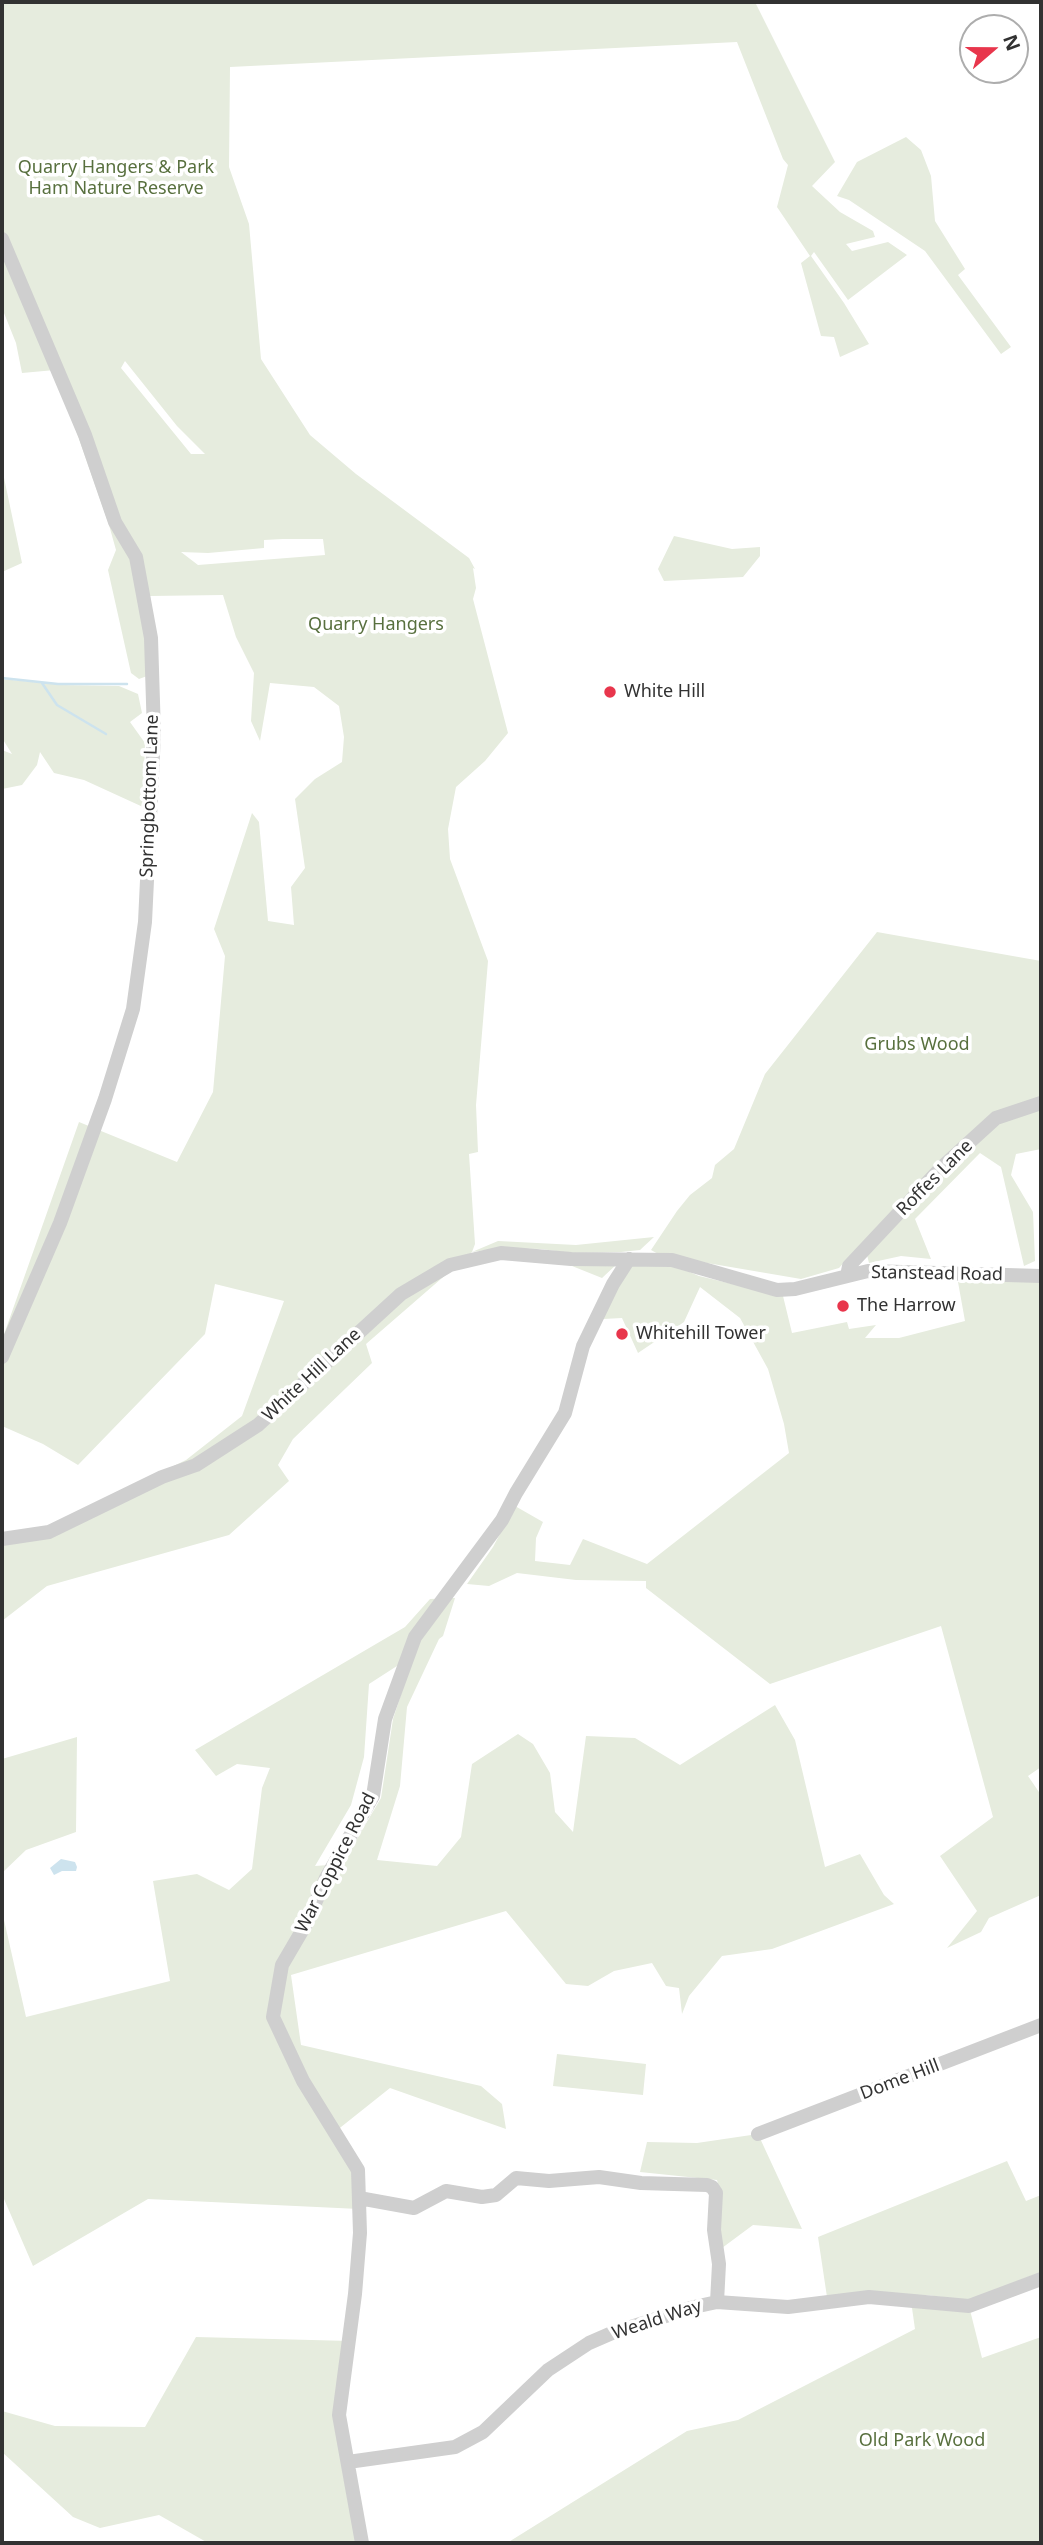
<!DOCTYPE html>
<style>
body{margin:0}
#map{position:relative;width:1043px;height:2545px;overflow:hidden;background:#fff;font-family:"Noto Sans",sans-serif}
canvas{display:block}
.frame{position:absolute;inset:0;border:4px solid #323232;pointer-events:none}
.north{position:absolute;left:959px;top:14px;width:70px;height:70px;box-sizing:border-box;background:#fff;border:2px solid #adadad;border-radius:50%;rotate:70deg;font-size:19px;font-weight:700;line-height:28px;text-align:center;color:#323232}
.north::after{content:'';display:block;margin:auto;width:24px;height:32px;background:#e8364c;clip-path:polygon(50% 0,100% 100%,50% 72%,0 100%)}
</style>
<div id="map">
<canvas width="1043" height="2545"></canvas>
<div class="frame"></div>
<div class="north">N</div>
</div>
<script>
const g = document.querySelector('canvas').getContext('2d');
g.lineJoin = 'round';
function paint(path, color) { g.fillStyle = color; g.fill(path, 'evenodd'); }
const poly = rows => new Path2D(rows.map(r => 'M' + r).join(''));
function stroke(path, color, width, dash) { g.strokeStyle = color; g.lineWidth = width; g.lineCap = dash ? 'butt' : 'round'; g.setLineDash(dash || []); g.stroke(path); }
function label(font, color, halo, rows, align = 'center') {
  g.font = font + ' "Noto Sans",sans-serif'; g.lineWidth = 7; g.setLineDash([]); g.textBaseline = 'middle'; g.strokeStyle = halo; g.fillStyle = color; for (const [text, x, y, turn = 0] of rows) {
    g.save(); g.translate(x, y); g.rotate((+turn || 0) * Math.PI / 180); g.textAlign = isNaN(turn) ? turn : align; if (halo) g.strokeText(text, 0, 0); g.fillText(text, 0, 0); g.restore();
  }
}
const green = poly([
 [2,2,755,2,835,162,812,186,840,212,873,231,875,237,846,244,852,251,888,242,907,255,848,300,814,252,811,256,844,303,869,344,840,357,834,337,821,336,801,263,810,256,777,207,788,165,783,159,737,42,230,67,229,167,249,224,261,359,310,435,356,474,469,558,475,569,473,568,476,588,473,599,508,733,485,761,456,787,448,829,450,859,488,961,476,1105,478,1152,469,1154,475,1244,472,1252,498,1241,576,1245,654,1237,640,1250,621,1252,571,1253,541,1249,501,1248,472,1252,366,1344,372,1363,293,1439,278,1465,289,1481,229,1535,47,1586,2,1621,2,1538,34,1531,60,1521,186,1460,242,1416,284,1301,215,1284,205,1334,78,1465,43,1444,2,1426,2,1340,79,1122,177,1162,213,1092,225,956,214,929,252,813,259,822,268,921,294,925,291,887,305,868,295,799,315,779,342,762,344,737,339,706,314,687,270,683,260,741,251,721,254,673,236,637,223,595,150,596,158,672,139,679,131,673,108,570,116,550,109,525,55,370,22,373,16,343,4,313,2,313],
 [125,361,177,426,205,454,191,454,121,368],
 [283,539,323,539,325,555,198,565,181,552,208,553,264,548,264,540],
 [906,137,921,150,931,176,935,221,965,269,958,275,1011,347,1001,354,925,251,849,200,837,196,857,162],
 [3,473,22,563,2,572,2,474],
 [674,536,732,549,760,547,760,556,743,577,664,581,658,569],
 [2,679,63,685,119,686,138,694,142,713,130,722,145,743,143,807,84,780,54,773,40,752,37,765,22,785,2,789,2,750,12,754,2,738],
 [877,932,1041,961,1041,1098,994,1114,898,1205,839,1268,801,1279,660,1255,651,1250,677,1211,690,1195,712,1178,715,1165,734,1149,765,1074],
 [1041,1109,1041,1149,1016,1154,1011,1175,1033,1212,1035,1261,1024,1266,1001,1167,980,1153,915,1219,931,1259,901,1256,869,1263,867,1255,944,1171,996,1123],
 [617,1264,602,1278,572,1266],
 [633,1265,678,1267,699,1276,783,1296,792,1333,847,1322,849,1329,876,1325,865,1338,899,1338,965,1321,958,1282,1041,1281,1041,1767,1028,1776,1041,1795,1041,1895,989,1918,981,1932,947,1948,977,1911,940,1856,993,1817,941,1626,770,1684,646,1588,646,1581,576,1580,517,1573,489,1586,467,1584,493,1547,515,1506,543,1522,536,1538,535,1561,570,1565,583,1539,647,1564,789,1453,784,1424,768,1369,740,1318,700,1287,684,1322,638,1353,622,1318,603,1319,625,1273],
 [455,1598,443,1636,439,1639,407,1707,400,1786,377,1860,437,1866,461,1837,472,1764,518,1734,533,1744,550,1773,555,1812,573,1832,586,1736,635,1738,680,1765,775,1705,795,1740,825,1867,860,1854,884,1895,894,1904,772,1949,722,1956,689,1996,682,2014,679,1988,666,1986,652,1963,614,1971,588,1986,566,1984,506,1911,291,1975,301,2045,481,2086,502,2104,506,2129,390,2088,336,2131,358,2170,359,2209,148,2199,33,2266,4,2199,2,2200,2,1911,26,2017,170,1981,153,1881,197,1874,229,1890,252,1869,262,1788,270,1768,237,1764,216,1776,195,1750,405,1627,430,1599],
 [414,1655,393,1719,381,1798,342,1864,315,1866,351,1805,364,1757,369,1684],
 [77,1737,76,1832,26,1850,2,1873,2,1759],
 [557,2054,646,2064,643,2095,553,2086],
 [758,2134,802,2229,753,2225,722,2248,718,2231,720,2191,717,2180,640,2172,647,2142,697,2143],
 [1007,2161,1026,2201,1041,2195,1041,2272,967,2300,926,2295,827,2297,818,2237],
 [911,2301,969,2306,982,2358,1041,2337,1041,2543,507,2543,687,2431,738,2420,915,2329],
 [196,2337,350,2341,339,2415,359,2543,208,2543,159,2515,100,2528,73,2517,2,2452,2,2411,55,2426,145,2427]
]);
const water = poly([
 [61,1859,75,1862,77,1867,76,1871,62,1871,54,1875,50,1868]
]);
const stream = poly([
 [2,678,58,684,127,684],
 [42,683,57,705,106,734]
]);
const minor = poly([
 [2,239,85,435,115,522,136,557,151,638,154,734,145,922,133,1009,105,1099,60,1223,2,1357],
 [847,1276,849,1266,940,1169,996,1118,1041,1103],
 [2,1539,49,1532,162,1477,196,1465,258,1425,401,1294,450,1265,501,1253,571,1259,672,1260,777,1290,795,1289,868,1271,1041,1276],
 [758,2134,1041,2025],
 [359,2198,414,2208,446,2191,482,2197,496,2195,516,2178,549,2181,599,2177,641,2183,707,2185,712,2187,716,2193,714,2230,719,2264,717,2302],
 [348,2462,455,2447,483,2432,548,2370,589,2343,612,2333,694,2307,717,2302,788,2307,869,2297,969,2306,1041,2279],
 [362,2543,339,2415,355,2294,360,2233,358,2170,303,2081,273,2017,282,1965,306,1924,326,1878,373,1796,385,1719,415,1637,502,1520,516,1493,565,1413,583,1346,613,1284,629,1259]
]);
const markers = [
 [610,692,7,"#e8364c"],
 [843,1306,7,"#e8364c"],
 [622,1334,7,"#e8364c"]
];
const parkNames = [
 ["Quarry Hangers & Park",116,168],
 ["Ham Nature Reserve",116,189],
 ["Quarry Hangers",376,625],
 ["Grubs Wood",917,1045],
 ["Old Park Wood",922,2441]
];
const poiNames = [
 ["White Hill",624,692],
 ["The Harrow",857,1306],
 ["Whitehill Tower",636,1334]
];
const streetNames = [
 ["Springbottom Lane",150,796,-88],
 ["Roffes Lane",935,1178,-45],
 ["Stanstead Road",937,1274,1],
 ["White Hill Lane",312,1375,-43],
 ["War Coppice Road",336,1863,-63],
 ["Dome Hill",900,2080,-21],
 ["Weald Way",657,2320,-18]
];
paint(green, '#e6ecde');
paint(water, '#cde3ee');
stroke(stream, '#cde3ee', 2.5);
stroke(minor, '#cfcfcf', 14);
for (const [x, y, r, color] of markers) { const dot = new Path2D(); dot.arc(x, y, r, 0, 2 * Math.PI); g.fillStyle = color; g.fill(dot); stroke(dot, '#fff', 2.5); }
label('18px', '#58703e', '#fff', parkNames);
label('18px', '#323232', '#fff', poiNames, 'left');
label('18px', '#323232', '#fff', streetNames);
</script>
